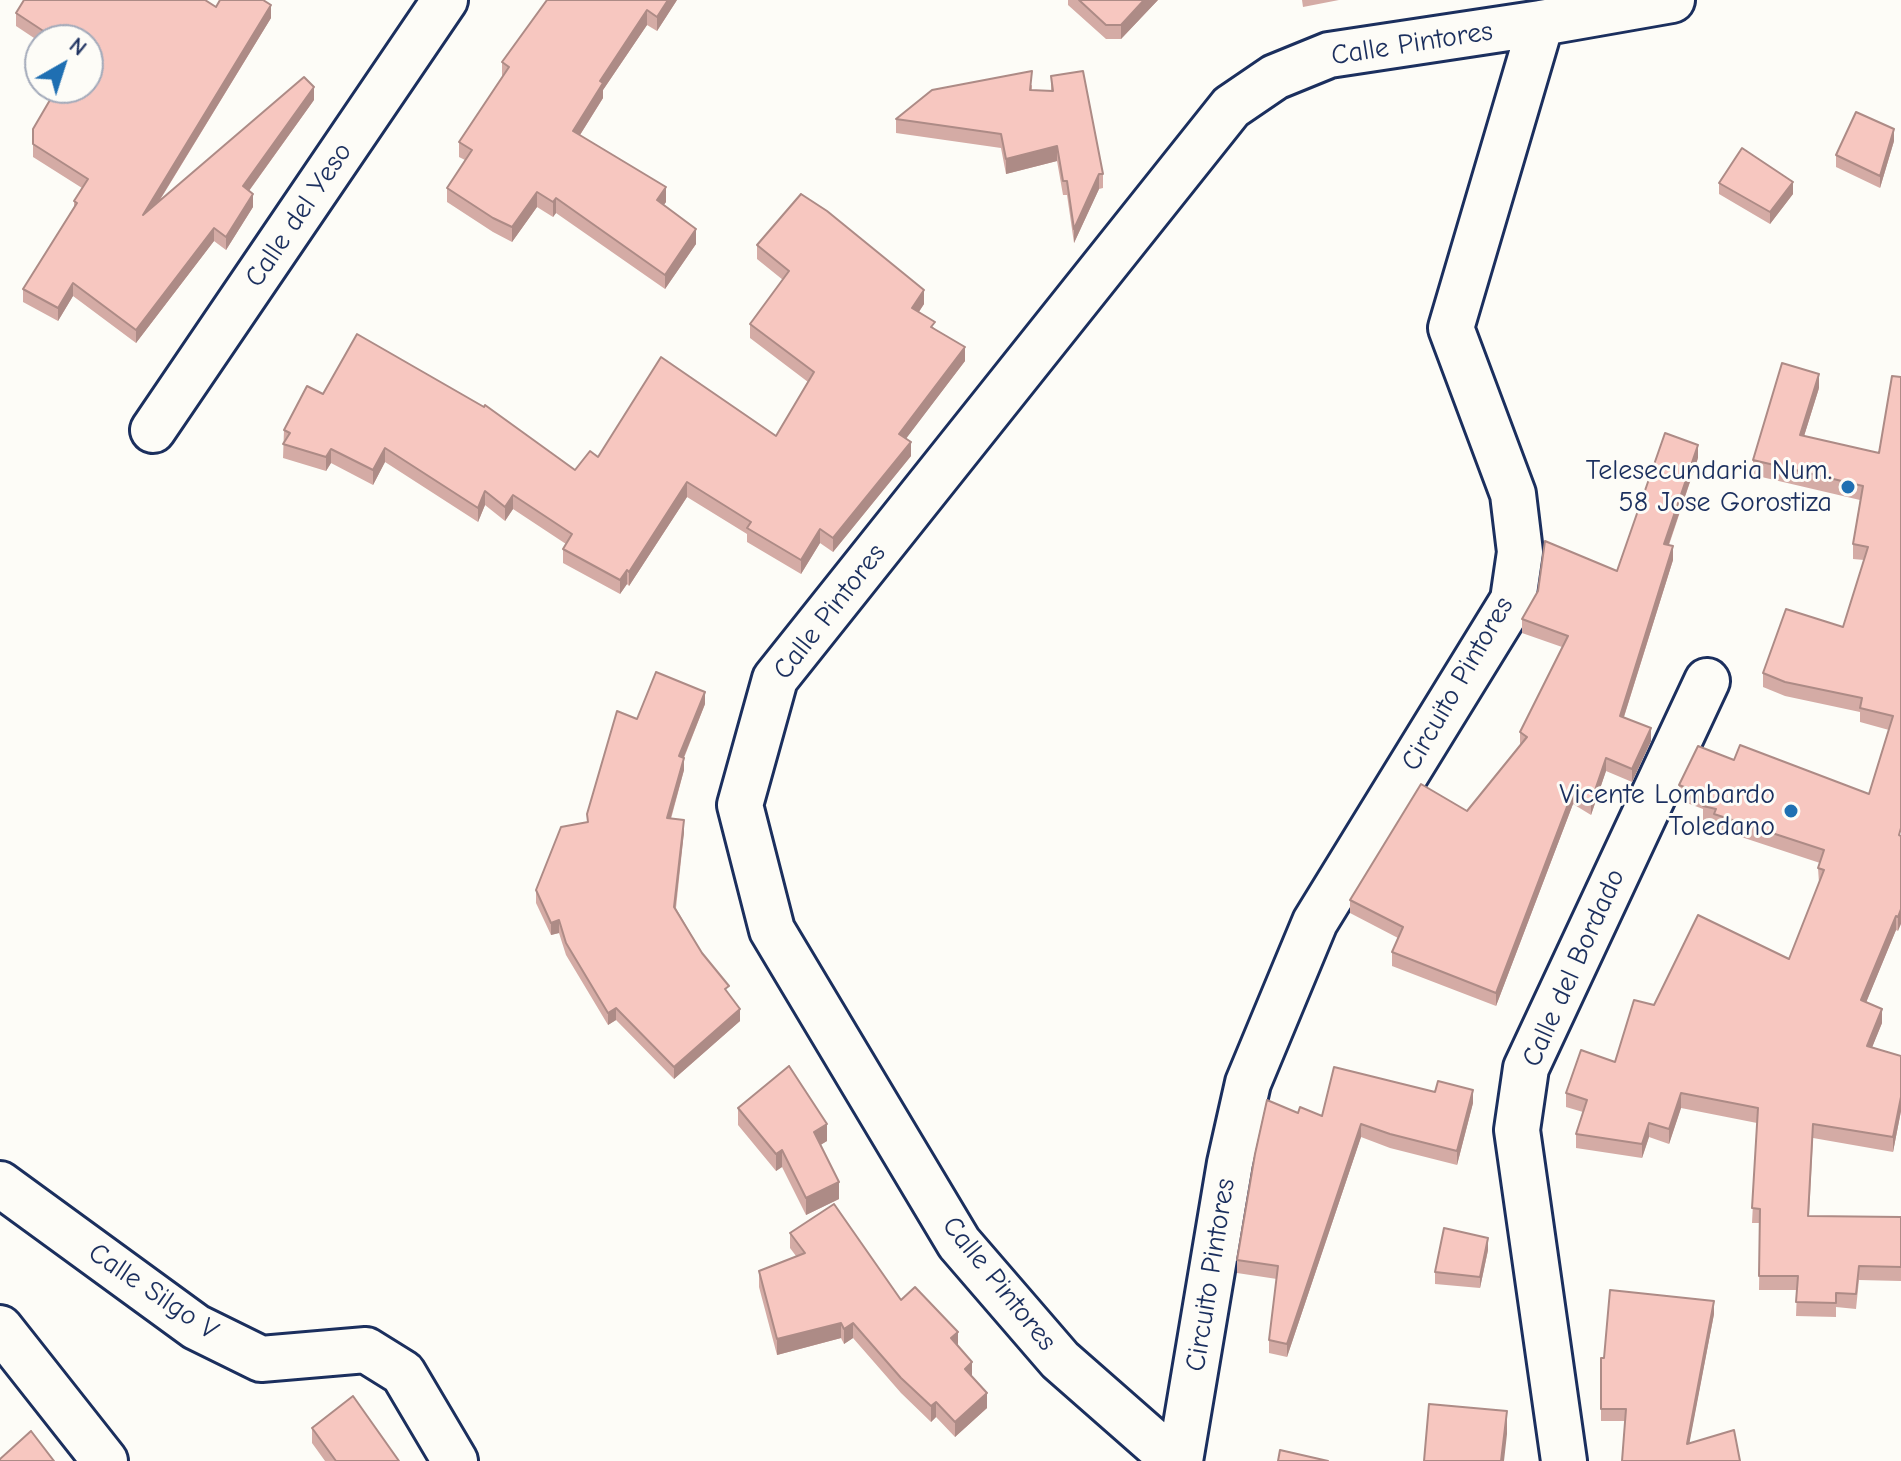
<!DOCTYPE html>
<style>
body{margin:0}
#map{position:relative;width:1901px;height:1461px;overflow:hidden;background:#fdfcf7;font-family:"Comic Neue",sans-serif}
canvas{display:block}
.north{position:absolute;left:24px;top:24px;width:80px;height:80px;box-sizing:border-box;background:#fdfcf7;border:2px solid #a3aaba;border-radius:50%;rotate:39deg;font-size:22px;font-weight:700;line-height:32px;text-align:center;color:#1b2f5e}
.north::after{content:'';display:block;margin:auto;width:28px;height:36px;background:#1f6fb2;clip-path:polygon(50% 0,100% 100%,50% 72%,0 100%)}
</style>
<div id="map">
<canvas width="1901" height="1461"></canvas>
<div class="north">N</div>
</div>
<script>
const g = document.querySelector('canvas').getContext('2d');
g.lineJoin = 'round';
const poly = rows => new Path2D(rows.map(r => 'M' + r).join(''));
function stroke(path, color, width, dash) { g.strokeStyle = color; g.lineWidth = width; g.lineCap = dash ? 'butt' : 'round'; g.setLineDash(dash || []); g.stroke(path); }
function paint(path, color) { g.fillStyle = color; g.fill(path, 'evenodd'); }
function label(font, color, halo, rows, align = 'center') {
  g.font = font + ' "Comic Neue",sans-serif'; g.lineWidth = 6; g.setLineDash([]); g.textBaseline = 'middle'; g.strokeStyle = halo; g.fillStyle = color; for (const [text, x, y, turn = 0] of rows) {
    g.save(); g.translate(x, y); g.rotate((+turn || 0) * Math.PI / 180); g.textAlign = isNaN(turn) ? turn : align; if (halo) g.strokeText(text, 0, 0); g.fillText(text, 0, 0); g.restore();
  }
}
const minor = poly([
 [153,430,445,0],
 [0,1184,196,1327,261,1359,366,1350,403,1373,455,1461],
 [0,1328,105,1461],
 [1175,1461,1060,1360,959,1243,772,930,740,805,775,679,1231,107,1275,77,1329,55,1541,23],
 [1180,1461,1230,1163,1248,1083,1315,922,1513,600,1520,552,1513,494,1451,328,1541,23,1672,0],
 [1564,1461,1517,1130,1526,1068,1707,681]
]);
const wall = poly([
 [677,0,657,31,647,25,603,90,603,98,580,135,666,202,663,205,696,244,665,289,556,213,553,217,537,207,512,242,493,232,447,202,447,188,465,160,459,157,459,142,502,77,502,62],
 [1068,0,1158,0,1121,39,1106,39,1068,5],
 [1302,0,1339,0,1303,7],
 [216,7,271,18,160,200,314,100,249,191,253,207,226,250,214,241,136,343,73,296,58,321,23,302,23,289,74,207,74,201,82,188,33,157,33,129,88,40,40,40,40,42,16,26,16,13],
 [1051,76,1103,174,1103,188,1099,189,1074,243,1067,195,1063,195,1057,161,1006,174,1001,148,896,133,896,119,1032,85,1032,90,1051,91],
 [1894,141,1880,188,1836,167,1836,155],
 [1719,183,1793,194,1770,224,1719,194],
 [757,245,924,304,919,312,965,361,906,438,911,456,833,552,820,543,801,574,747,542,747,534,687,497,629,586,627,584,620,594,563,563,563,549,566,544,513,509,505,521,485,505,478,522,385,462,373,485,331,463,326,471,283,458,284,430,323,394,575,470,598,457,776,436,808,382,750,338,750,324,783,280,757,259],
 [1901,377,1898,931,1896,930,1866,1002,1882,1023,1872,1047,1901,1056,1901,1111,1893,1152,1813,1138,1809,1216,1901,1217,1901,1281,1859,1280,1856,1309,1836,1307,1836,1317,1796,1316,1797,1290,1759,1290,1760,1223,1752,1223,1757,1123,1681,1108,1669,1144,1649,1137,1642,1158,1576,1148,1576,1134,1583,1112,1566,1107,1566,1093,1615,1062,1654,1005,1789,959,1819,883,1818,868,1820,863,1714,828,1714,823,1703,820,1703,809,1679,800,1679,785,1734,760,1869,794,1889,730,1860,722,1860,712,1785,696,1763,687,1763,673,1843,627,1864,560,1853,559,1853,544,1860,500,1753,475,1753,460,1819,388,1804,436,1879,453],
 [1698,458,1669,545,1673,560,1624,717,1651,741,1632,782,1606,771,1591,815,1573,804,1496,1006,1392,966,1392,952,1398,938,1350,913,1350,900,1467,811,1520,745,1520,732,1562,647,1522,633,1522,619,1617,571],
 [705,704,684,758,684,770,671,819,684,832,676,908,702,953,729,994,740,1021,674,1079,616,1020,608,1025,566,955,559,933,551,935,536,903,536,890,587,823,587,814,637,719],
 [1435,1092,1473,1103,1457,1165,1390,1148,1361,1137,1287,1357,1269,1353,1269,1340,1277,1279,1237,1273,1237,1260,1298,1113,1322,1116],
 [738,1108,827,1141,820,1145,839,1199,806,1215,782,1167,776,1171,738,1125],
 [790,1233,901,1300,958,1346,987,1408,955,1437,936,1417,931,1422,901,1393,853,1338,844,1344,841,1338,777,1355,759,1287,759,1271,796,1256,790,1248],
 [1488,1250,1480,1288,1435,1284,1435,1272],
 [1714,1314,1689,1443,1740,1461,1625,1421,1601,1421,1601,1358,1604,1358],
 [312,1428,399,1461,325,1461,312,1443]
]);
const shadedWall = poly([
 [668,0,677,0,657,31,657,17],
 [1144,0,1158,0,1121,39,1121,25],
 [271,5,271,18,143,227,143,215],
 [647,10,647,25,603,90,603,98,573,146,573,131,600,81],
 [314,87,314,100,243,199,243,186],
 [1894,129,1894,141,1880,188,1880,176],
 [1057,146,1057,161,1006,174,1006,159],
 [1099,174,1099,189,1074,243,1074,229],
 [1793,182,1793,194,1770,224,1770,212],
 [666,187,666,202,657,215,657,200],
 [537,192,537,207,512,242,512,227],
 [253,194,253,207,226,250,226,237],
 [556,198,556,213,553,217,553,202],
 [214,228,214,241,136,343,136,330],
 [696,229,696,244,665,289,665,275],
 [73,283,73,296,58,321,58,308],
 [924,290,924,304,912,322,912,308],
 [965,347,965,361,899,448,899,434],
 [1819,374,1819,388,1800,449,1800,435],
 [911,442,911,456,833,552,833,538],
 [1698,445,1698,458,1664,558,1664,544],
 [385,448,385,462,373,485,373,470],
 [331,449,331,463,326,471,326,457],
 [687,482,687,497,629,586,629,572],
 [485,491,485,505,478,522,478,508],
 [513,495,513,509,505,521,505,507],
 [820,529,820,543,801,574,801,560],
 [1673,546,1673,560,1620,729,1620,716],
 [627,570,627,584,620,594,620,580],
 [705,692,705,704,679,769,679,756],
 [1651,728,1651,741,1632,782,1632,769],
 [684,758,684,770,667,831,667,818],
 [1606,758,1606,771,1591,815,1591,802],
 [1573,791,1573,804,1496,1006,1496,993],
 [684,820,684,832,674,919,674,907],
 [1901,909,1901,924,1898,931,1898,917],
 [1896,916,1896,930,1861,1015,1861,1000],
 [559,920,559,933,551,935,551,923],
 [616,1008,616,1020,608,1025,608,1013],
 [740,1009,740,1021,674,1079,674,1067],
 [1882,1009,1882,1023,1867,1060,1867,1046],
 [1473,1090,1473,1103,1457,1165,1457,1151],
 [1681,1093,1681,1108,1669,1144,1669,1129],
 [1901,1097,1901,1111,1893,1152,1893,1137],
 [1649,1123,1649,1137,1642,1158,1642,1144],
 [827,1124,827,1141,814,1149,814,1132],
 [1361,1124,1361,1137,1287,1357,1287,1344],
 [782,1150,782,1167,776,1171,776,1154],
 [839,1182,839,1199,806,1215,806,1198],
 [1488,1238,1488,1250,1480,1288,1480,1277],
 [1714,1301,1714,1314,1687,1456,1687,1444],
 [841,1323,841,1338,777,1355,777,1339],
 [853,1323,853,1338,844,1344,844,1329],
 [958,1332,958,1347,951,1338],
 [972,1362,972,1377,965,1369],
 [987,1393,987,1408,955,1437,955,1422],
 [936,1402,936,1417,931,1422,931,1406],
 [1507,1411,1507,1434,1504,1461,1501,1461]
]);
const building = poly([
 [24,0,205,0,216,7,220,0,263,0,271,5,143,215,304,77,314,87,243,186,253,194,226,237,214,228,136,330,73,283,58,308,23,289,77,203,74,201,88,179,33,144,33,129,57,88,88,88,88,40,57,40,16,13,24,0],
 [547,0,668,0,657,17,647,10,600,81,603,83,573,131,666,187,657,200,696,229,665,275,556,198,553,202,537,192,512,227,493,218,447,188,472,150,459,142,509,67,502,62,547,0],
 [1079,0,1144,0,1121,25,1106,25,1079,0],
 [1032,71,1030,90,1053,91,1051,76,1083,71,1103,174,1099,174,1074,229,1067,181,1063,181,1057,146,1006,159,1001,134,896,119,932,90,1032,71],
 [1856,112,1894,129,1880,176,1836,155,1856,112],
 [1742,148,1793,182,1770,212,1719,183,1742,148],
 [801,194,827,211,924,290,912,308,935,322,931,327,965,347,899,434,911,442,833,538,820,529,801,560,747,528,751,522,687,482,629,572,627,570,620,580,563,549,572,534,513,495,505,507,485,491,478,508,385,448,373,470,331,449,326,457,283,444,290,433,284,430,307,386,323,394,357,334,484,407,485,405,575,470,590,451,598,457,661,357,776,436,814,372,750,324,789,271,757,245,801,194],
 [1782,363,1819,374,1800,435,1879,453,1892,376,1901,377,1901,828,1899,835,1901,836,1901,909,1898,917,1896,916,1861,1000,1882,1009,1867,1046,1901,1056,1901,1097,1893,1137,1813,1124,1808,1216,1901,1217,1901,1267,1859,1266,1856,1294,1836,1293,1836,1303,1796,1302,1798,1276,1759,1276,1760,1209,1752,1208,1758,1108,1681,1093,1669,1129,1649,1123,1642,1144,1576,1134,1587,1100,1566,1093,1581,1050,1615,1062,1634,1000,1654,1005,1698,915,1789,959,1824,870,1818,868,1824,850,1714,814,1716,809,1703,806,1707,796,1679,785,1698,746,1734,760,1740,745,1869,794,1893,716,1860,708,1862,698,1785,682,1763,673,1786,609,1843,627,1868,547,1853,544,1863,486,1753,460,1782,363],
 [1665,433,1698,445,1664,544,1673,546,1620,716,1651,728,1632,769,1606,758,1591,802,1573,791,1496,993,1392,952,1403,927,1350,900,1421,784,1467,811,1527,737,1520,732,1568,636,1522,619,1538,591,1545,541,1617,571,1665,433],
 [656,672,705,692,679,756,684,758,667,818,684,820,674,907,702,953,729,986,725,989,740,1009,674,1067,616,1008,608,1013,566,943,559,920,551,923,536,890,561,827,588,822,587,814,617,711,637,719,656,672],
 [789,1066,827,1124,814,1132,839,1182,806,1198,782,1150,776,1154,738,1108,789,1066],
 [1334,1067,1435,1092,1438,1081,1473,1090,1457,1151,1390,1134,1361,1124,1287,1344,1269,1340,1278,1266,1237,1260,1255,1154,1267,1100,1298,1113,1300,1107,1322,1116,1334,1067],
 [834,1204,901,1300,915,1287,958,1332,951,1338,972,1362,965,1369,987,1393,955,1422,936,1402,931,1406,901,1378,853,1323,844,1329,841,1323,777,1339,759,1271,805,1253,790,1233,834,1204],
 [1444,1228,1488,1238,1480,1277,1435,1272,1444,1228],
 [1610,1290,1714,1301,1687,1444,1734,1430,1740,1461,1622,1461,1626,1409,1601,1409,1601,1358,1604,1358,1610,1290],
 [353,1396,399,1461,336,1461,312,1428,353,1396],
 [1429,1404,1507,1411,1501,1461,1424,1461,1429,1404],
 [31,1431,54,1461,0,1461,0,1459,31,1431],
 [1280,1450,1328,1461,1278,1461,1280,1450]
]);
const markers = [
 [1848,487,8,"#1f6fb2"],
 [1791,811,8,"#1f6fb2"]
];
const streetNames = [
 ["Calle Pintores",1412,44,-9],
 ["Calle del Yeso",299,215,-56],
 ["Calle Pintores",830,612,-52],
 ["Circuito Pintores",1458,684,-60],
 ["Calle del Bordado",1574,968,-66],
 ["Circuito Pintores",1211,1275,-81],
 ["Calle Pintores",999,1284,51],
 ["Calle Silgo V",153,1292,34]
];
const poiNames = [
 ["Telesecundaria Num.",1832,471],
 ["58 Jose Gorostiza",1832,503],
 ["Vicente Lombardo",1775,795],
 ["Toledano",1775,827]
];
stroke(minor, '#1b2f5e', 50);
stroke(minor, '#fdfcf7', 44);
paint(wall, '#d4aba5');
paint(shadedWall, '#ad8b86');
paint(building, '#f7c7c0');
stroke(building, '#ad8b86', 2);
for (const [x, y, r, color] of markers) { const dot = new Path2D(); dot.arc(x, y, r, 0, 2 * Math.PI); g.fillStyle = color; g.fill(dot); stroke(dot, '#fdfcf7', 3); }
label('28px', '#1b2f5e', '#fdfcf7', streetNames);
label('28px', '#1b2f5e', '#fdfcf7', poiNames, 'right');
</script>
